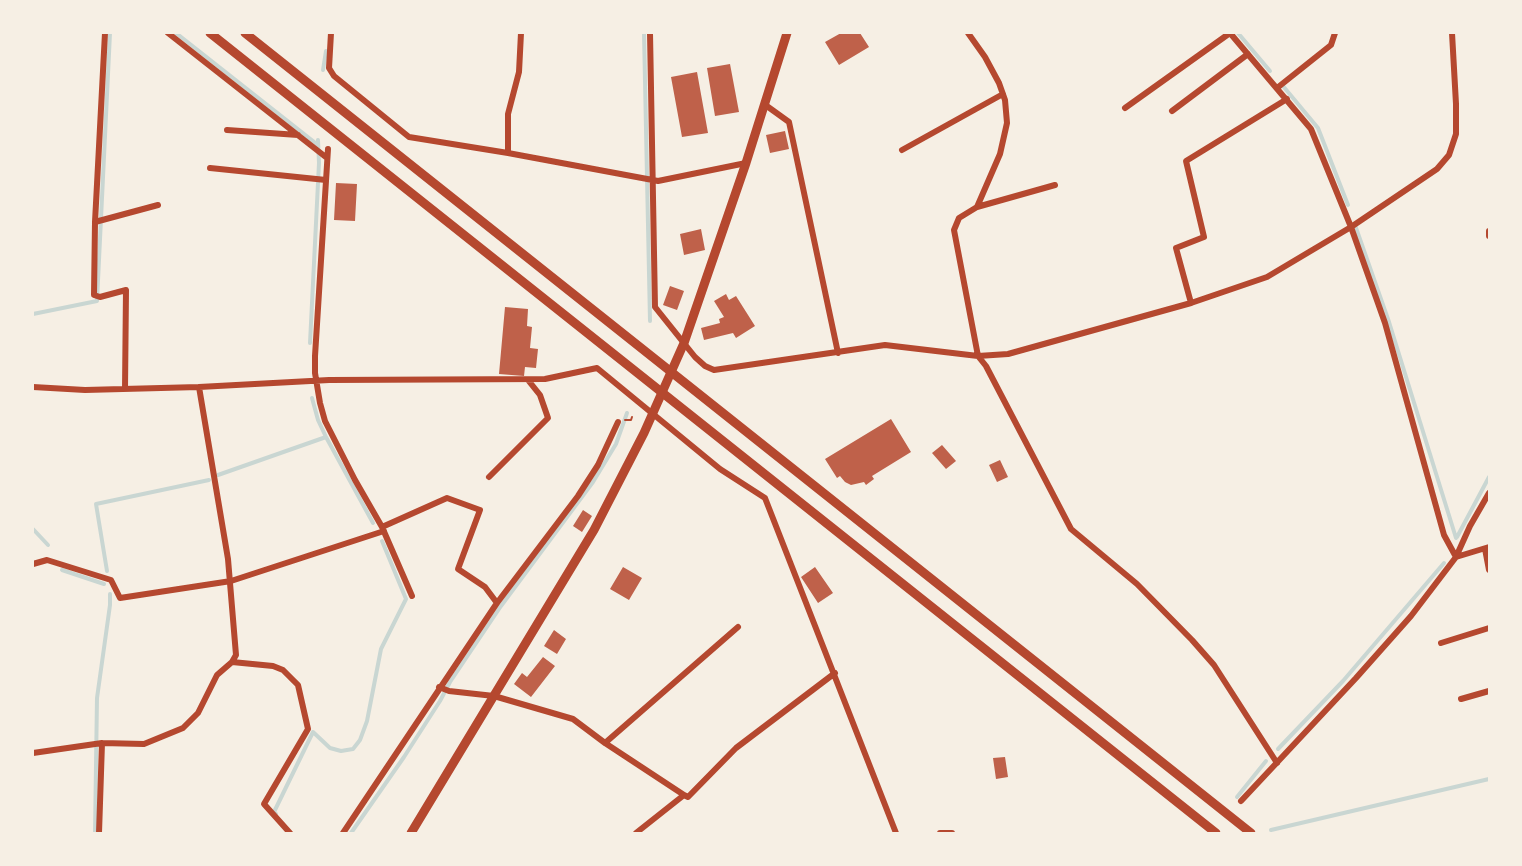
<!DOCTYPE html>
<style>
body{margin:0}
#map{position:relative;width:1522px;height:866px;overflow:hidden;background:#f6efe4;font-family:Georgia,serif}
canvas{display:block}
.frame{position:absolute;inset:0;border:34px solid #f6efe4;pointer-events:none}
</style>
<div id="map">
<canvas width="1522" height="866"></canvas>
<div class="frame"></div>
</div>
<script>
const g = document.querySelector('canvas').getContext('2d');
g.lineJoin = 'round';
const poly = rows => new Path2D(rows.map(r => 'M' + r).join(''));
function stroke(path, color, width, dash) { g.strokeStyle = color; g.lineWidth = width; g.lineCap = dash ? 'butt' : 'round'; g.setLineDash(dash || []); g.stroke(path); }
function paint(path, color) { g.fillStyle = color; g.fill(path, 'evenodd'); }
const stream = poly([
 [176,33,318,145],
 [644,33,650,321],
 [1238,33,1270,71],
 [323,70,326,51],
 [1283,86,1318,128,1348,205],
 [1355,225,1389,322,1456,538],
 [33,314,97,301,110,33],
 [310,343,319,163,318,140],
 [312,398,318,420,326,437],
 [218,475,326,437,373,523],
 [33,529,48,545],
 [1457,537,1489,477],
 [62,570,104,584],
 [107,571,96,504,209,480],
 [1278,749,1343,681,1444,563],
 [1237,797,1266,761],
 [276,814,274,812,313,732,330,748,341,751,353,749,360,740,367,721,381,649,406,599,382,541],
 [1271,830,1489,779],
 [95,833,97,698,110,605,110,594],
 [351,833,404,757,440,701,450,682,501,606,593,482,616,444,627,413]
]);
const building = poly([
 [841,33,860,33,869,47,839,65,825,42],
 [730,64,739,112,715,116,707,68],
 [697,72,708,133,682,137,671,77],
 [785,131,789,149,770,153,766,135],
 [336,183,357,184,355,221,334,220],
 [701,229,705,250,684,255,680,234],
 [670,286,684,291,677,310,663,305],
 [726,294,729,300,736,296,755,326,736,338,733,333,704,340,701,328,720,323,719,319,724,317,714,301],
 [505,307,528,309,527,326,532,327,530,348,538,349,536,368,525,367,524,376,499,374],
 [891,419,911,452,872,476,874,479,866,485,864,482,851,485,845,482,840,476,837,478,825,459],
 [942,445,956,461,946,469,932,453],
 [1000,460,1008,477,997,482,989,465],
 [583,510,592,516,582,532,573,526],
 [623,567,642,578,629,600,610,589],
 [815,567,833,593,818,603,801,577],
 [554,630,566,639,557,654,544,646],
 [543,657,555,666,531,697,514,684,522,673,527,677],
 [1005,757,1008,777,996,779,993,758]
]);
const path = poly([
 [625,420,631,420,632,417]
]);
const minor = poly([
 [105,33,95,222,94,295,100,297,126,290,125,389],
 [168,33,327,158],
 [331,33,329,68,334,76,409,137,508,153,658,181,746,163],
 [650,33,655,307,695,357,705,366,714,370,885,345,978,356,1008,354,1191,303,1267,277,1351,227,1437,169,1449,155,1456,134,1456,104,1452,33],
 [968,33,985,57,999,83,1005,100,1007,123,1000,154,977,207,959,218,954,230,978,356,986,366,1071,529,1137,584,1192,640,1214,665,1277,763],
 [1230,33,1311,129,1351,227,1385,323,1444,535,1456,557],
 [1277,88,1331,45,1335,33],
 [764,104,789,122,838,353],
 [1125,108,1230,33],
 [1172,111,1248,54],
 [227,130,298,135],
 [328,149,315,356,315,373,320,403,325,421,355,480,382,527,412,596],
 [902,150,1003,94],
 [508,153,508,114,519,72,521,33],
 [210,168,326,180],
 [977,207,1055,185],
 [95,222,158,205],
 [1489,231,1489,236],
 [1191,303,1176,248,1204,237,1186,161,1287,99],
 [33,387,85,390,199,387,329,380,545,379,597,368,720,469,765,498,896,833],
 [489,477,548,418,540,395,528,380],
 [382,527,447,498,480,510,458,569,485,587,497,603],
 [1485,549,1489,570],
 [1456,557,1489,547],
 [33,564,47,560,111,580,120,598,231,581,384,531],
 [1441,643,1489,628],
 [232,662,273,666,283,670,298,685,308,729,264,804,290,833],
 [439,687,449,691,494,696,573,719,605,743,684,795],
 [1461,699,1489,691],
 [605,743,738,627],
 [33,753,102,743,144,744,183,728,198,713,217,675,232,662,236,655,228,559,199,387],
 [1241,801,1356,678,1411,616,1456,557,1470,526,1489,493],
 [99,833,102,743],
 [343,833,497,603,578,496,598,465,618,422],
 [636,833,684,795,688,797,736,748,835,673],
 [940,833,952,833]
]);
const primary = poly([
 [411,833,594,530,644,433,684,343,746,163,787,33]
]);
const trunk = poly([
 [210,33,1216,833],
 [245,33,1251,833]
]);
stroke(stream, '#c9d6d2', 4);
paint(building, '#bf614a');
stroke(path, '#b5482f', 2);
stroke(minor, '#b5482f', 6);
stroke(primary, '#b5482f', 9);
stroke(trunk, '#b5482f', 9);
</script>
